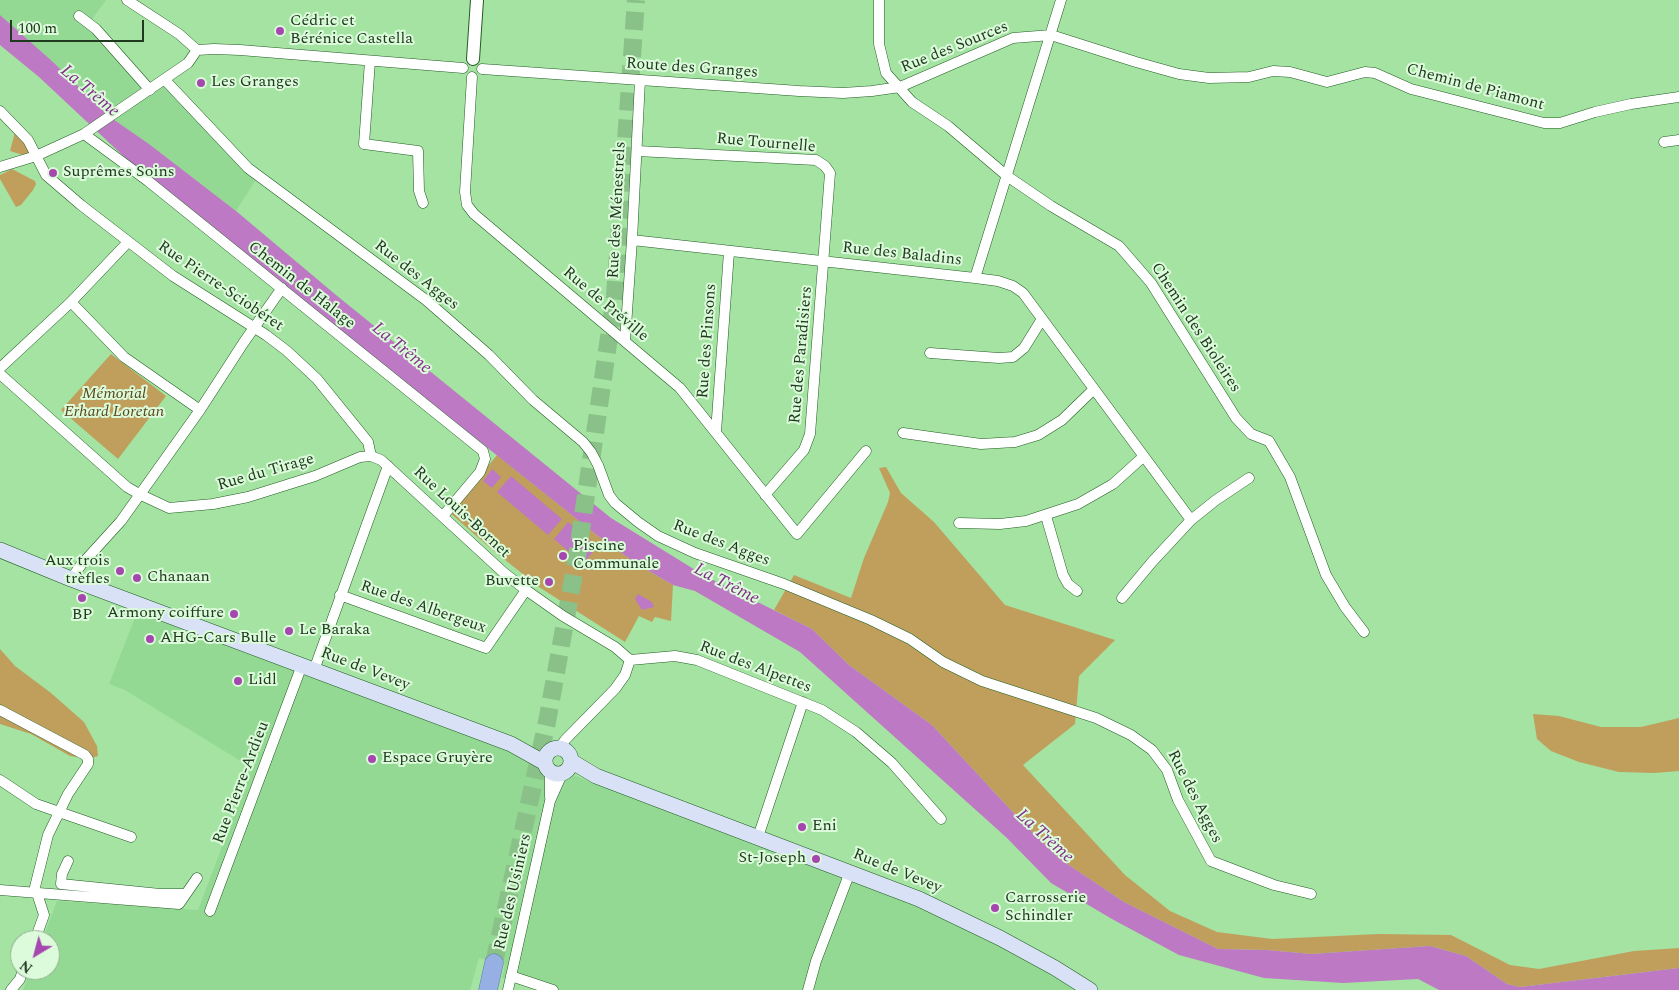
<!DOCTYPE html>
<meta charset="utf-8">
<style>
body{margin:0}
#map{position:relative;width:1679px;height:990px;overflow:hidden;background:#a4e3a2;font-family:Spectral,serif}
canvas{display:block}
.north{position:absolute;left:10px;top:930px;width:50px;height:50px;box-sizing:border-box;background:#dcfbda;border:1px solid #91ae90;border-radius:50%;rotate:217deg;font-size:14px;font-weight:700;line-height:20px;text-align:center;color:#203a20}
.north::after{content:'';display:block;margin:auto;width:18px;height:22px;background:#a647b0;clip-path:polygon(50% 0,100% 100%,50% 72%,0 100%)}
.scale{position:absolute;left:10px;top:20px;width:134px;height:22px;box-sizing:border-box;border:2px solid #203a20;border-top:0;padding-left:6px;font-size:15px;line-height:18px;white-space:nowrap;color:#203a20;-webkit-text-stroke:4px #dcfbda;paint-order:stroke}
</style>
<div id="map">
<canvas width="1679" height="990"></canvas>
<div class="north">N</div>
<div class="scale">100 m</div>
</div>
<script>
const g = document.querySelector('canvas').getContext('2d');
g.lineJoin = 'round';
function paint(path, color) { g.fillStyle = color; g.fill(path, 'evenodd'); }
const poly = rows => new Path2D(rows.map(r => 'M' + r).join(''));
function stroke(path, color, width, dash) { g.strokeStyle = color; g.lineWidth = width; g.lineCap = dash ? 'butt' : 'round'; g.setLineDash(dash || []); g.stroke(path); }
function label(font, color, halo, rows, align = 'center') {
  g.font = font + ' Spectral,serif'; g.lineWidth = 4; g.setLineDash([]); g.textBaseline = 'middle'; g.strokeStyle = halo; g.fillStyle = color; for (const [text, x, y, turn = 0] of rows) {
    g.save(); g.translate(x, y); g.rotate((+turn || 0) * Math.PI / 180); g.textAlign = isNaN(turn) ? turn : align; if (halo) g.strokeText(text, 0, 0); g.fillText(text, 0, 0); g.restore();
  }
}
const built = poly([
 [0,0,106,0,90,22,150,90,165,80,257,178,236,211,149,144,110,117,53,62,0,15],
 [138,610,926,909,1028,960,1075,990,540,990,502,978,505,965,479,958,470,990,23,990,31,970,50,970,50,940,42,940,57,901,198,910,252,768,125,690,109,684]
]);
const green = poly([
 [15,132,31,151,26,156,10,151],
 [12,169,35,181,36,184,33,190,21,205,16,207,0,179,0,175],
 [111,354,166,396,118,459,61,410],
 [497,455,598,536,637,564,673,585,671,621,655,617,652,622,639,616,625,642,539,587,489,547,450,513],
 [886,467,901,493,934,522,1005,605,1115,640,1079,676,1075,724,1023,765,1125,875,1170,911,1217,932,1272,939,1379,934,1451,935,1510,965,1539,969,1634,951,1679,948,1679,968,1520,987,1507,984,1466,956,1430,946,1311,954,1267,950,1218,949,1124,902,1060,859,1022,822,932,725,849,665,812,629,774,610,794,575,851,598,864,558,888,502,890,493,879,468],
 [0,649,15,666,51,693,84,722,97,746,98,756,88,759,70,756,31,734,0,724],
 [1533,714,1559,716,1601,727,1641,727,1679,718,1679,771,1654,773,1619,772,1579,762,1551,751,1537,739]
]);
const water = poly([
 [0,15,53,62,110,117,149,144,236,211,336,295,611,518,705,576,812,629,849,665,932,725,1022,822,1060,859,1124,902,1218,949,1267,950,1311,954,1430,946,1466,956,1507,984,1520,987,1679,968,1679,990,1439,990,1418,979,1343,983,1264,978,1179,955,1112,919,1051,883,1007,838,800,652,695,591,673,585,637,564,598,536,133,165,39,77,0,45],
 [492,469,501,477,492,488,483,481],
 [511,476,562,519,548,535,497,492],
 [568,522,597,547,583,564,554,539],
 [638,594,652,602,654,607,642,610,635,599]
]);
const trunkTunnel = poly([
 [494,963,547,722,577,557,615,296,636,0]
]);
const minor = poly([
 [127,0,179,34,197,50],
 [879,0,879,44,886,73,912,102,948,126,1007,176,1051,206,1119,246,1151,283,1236,418,1251,434,1269,441,1290,477,1326,575,1345,607,1364,632],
 [79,16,96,29,150,90],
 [197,50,214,49,240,50,463,68],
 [370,61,364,144,418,151,419,191,423,203],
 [482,69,799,91,843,93,872,91,900,87,1013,38,1051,35,1136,62,1179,74,1209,78,1249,77,1273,71,1290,72,1327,82,1365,72,1375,73,1411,89,1544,123,1560,123,1595,112,1631,104,1679,97],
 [472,77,465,192,467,205,474,214,680,388,797,534,866,451],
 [165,80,248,168,426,300,489,355,533,400,583,442,591,452,598,465,609,495,615,503,638,522,658,536,695,553,784,584,871,620,910,639,943,662,982,681,1096,718,1131,735,1152,750,1167,770,1178,800,1211,861,1274,885,1311,894],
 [0,111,28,140,46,175,81,205,173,276,266,335,287,351,317,379,368,442,371,456],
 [84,134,148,181,483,451,485,459,480,472,443,516],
 [1664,142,1679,140],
 [637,151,816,160,825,166,830,173,810,434,804,450,765,495],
 [0,167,36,156,84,134,188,63,197,50],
 [632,240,975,278,998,281,1013,286,1023,293,1191,520],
 [975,278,1061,0],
 [71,302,124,357,200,410],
 [625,341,632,240,640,80],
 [930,353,999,358,1013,357,1024,348,1042,319],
 [0,368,71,302,128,242],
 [0,374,127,487,139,494,169,508,213,504,248,497,315,476,360,457,371,456,381,460,503,572,526,590,563,616,615,647,630,660],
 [716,432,729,252],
 [903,433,981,444,1015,442,1038,435,1062,420,1094,389],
 [1046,516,1063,575,1068,584,1077,591],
 [959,523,1000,524,1026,521,1078,504,1113,484,1143,457],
 [71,579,81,565,121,521,200,410,244,342,282,288],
 [340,595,486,648,526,590],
 [1122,598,1152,562,1191,520,1216,500,1249,478],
 [314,670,388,466],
 [0,710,85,755,88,759,88,764,68,794,48,835,35,887,44,915,35,940],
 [559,749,565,740,615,689,625,675,630,660,675,656,697,660,822,710,856,732,892,763,941,819],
 [550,771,550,797],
 [0,780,36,804,131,837],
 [758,837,803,702],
 [68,861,62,874,61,884,160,894,186,894],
 [0,890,179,904,197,878],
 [210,911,302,665],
 [511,976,553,990],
 [11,990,20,979,23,970],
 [508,990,550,801,562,774],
 [808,990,816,961,850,872]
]);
const tertiary = poly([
 [473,59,477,0]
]);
const secondary = poly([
 [0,550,71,579,511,744,545,763],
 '545 761a13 13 0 1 1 26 0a13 13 0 1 1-26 0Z',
 [571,761,596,776,919,899,1000,938,1055,968,1090,990]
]);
const trunk = poly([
 [488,990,494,963]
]);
const markers = [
 [280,31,5,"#a647b0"],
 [201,83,5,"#a647b0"],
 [53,173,5,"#a647b0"],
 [563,556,5,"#a647b0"],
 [120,571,5,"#a647b0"],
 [137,578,5,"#a647b0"],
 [549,582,5,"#a647b0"],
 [82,598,5,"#a647b0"],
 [234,614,5,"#a647b0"],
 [289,631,5,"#a647b0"],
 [150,639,5,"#a647b0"],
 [238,681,5,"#a647b0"],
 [372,759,5,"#a647b0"],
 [802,827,5,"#a647b0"],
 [816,859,5,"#a647b0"],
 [995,908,5,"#a647b0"]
];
const poiNames = [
 ["Cédric et",290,22],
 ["Bérénice Castella",290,40],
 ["Les Granges",211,83],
 ["Suprêmes Soins",63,173],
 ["Piscine",573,547],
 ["Communale",573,565],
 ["Aux trois",110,562,"right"],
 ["trèfles",110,580,"right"],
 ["Chanaan",147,578],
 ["Buvette",539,582,"right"],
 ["Armony coiffure",224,614,"right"],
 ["BP",82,616,"center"],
 ["Le Baraka",299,631],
 ["AHG-Cars Bulle",160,639],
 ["Lidl",248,681],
 ["Espace Gruyère",382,759],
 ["Eni",812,827],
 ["St-Joseph",806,859,"right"],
 ["Carrosserie",1005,899],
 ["Schindler",1005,917]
];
const streetNames = [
 ["Rue des Sources",955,48,-22],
 ["Route des Granges",692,69,4],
 ["Chemin de Piamont",1475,88,15],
 ["Rue Tournelle",766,144,5],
 ["Rue des Ménestrels",618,210,-87],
 ["Rue des Baladins",902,255,6],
 ["Rue des Agges",416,276,38],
 ["Chemin de Halage",301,286,38],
 ["Rue Pierre-Sciobéret",220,287,34],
 ["Rue de Préville",605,305,40],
 ["Chemin des Bioleires",1195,328,57],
 ["Rue des Pinsons",708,341,-86],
 ["Rue des Paradisiers",802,355,-85],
 ["Rue du Tirage",266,473,-16],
 ["Rue Louis-Bornet",461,513,43],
 ["Rue des Agges",721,544,21],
 ["Rue des Albergeux",423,608,19],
 ["Rue des Alpettes",755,668,21],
 ["Rue de Vevey",365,670,21],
 ["Rue Pierre-Ardieu",242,783,-69],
 ["Rue des Agges",1194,797,63],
 ["Rue de Vevey",897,872,22],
 ["Rue des Usiniers",514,892,-77]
];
const parkNames = [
 ["Mémorial",114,395],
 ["Erhard Loretan",114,413]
];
const waterNames = [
 ["La Trême",89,92,40],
 ["La Trême",401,349,39],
 ["La Trême",726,585,27],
 ["La Trême",1044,837,42]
];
paint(built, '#94d993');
paint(green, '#c09f5c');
paint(water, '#bd79c3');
stroke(trunkTunnel, '#8ac188', 18, [18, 9]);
stroke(minor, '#215d23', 11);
stroke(tertiary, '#215d23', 14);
stroke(secondary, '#215d23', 16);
stroke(trunk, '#5c7a9c', 19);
stroke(minor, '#fff', 10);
stroke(tertiary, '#fff', 12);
stroke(secondary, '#d8e1f5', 15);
stroke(trunk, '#96b0e4', 18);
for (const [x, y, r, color] of markers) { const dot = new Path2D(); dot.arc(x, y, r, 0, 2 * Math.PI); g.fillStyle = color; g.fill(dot); stroke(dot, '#dcfbda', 2); }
label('16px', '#203a20', '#dcfbda', poiNames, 'left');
label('16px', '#203a20', '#dcfbda', streetNames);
label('italic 16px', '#59461c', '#dcfbda', parkNames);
label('italic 18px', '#802e88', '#dcfbda', waterNames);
</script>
